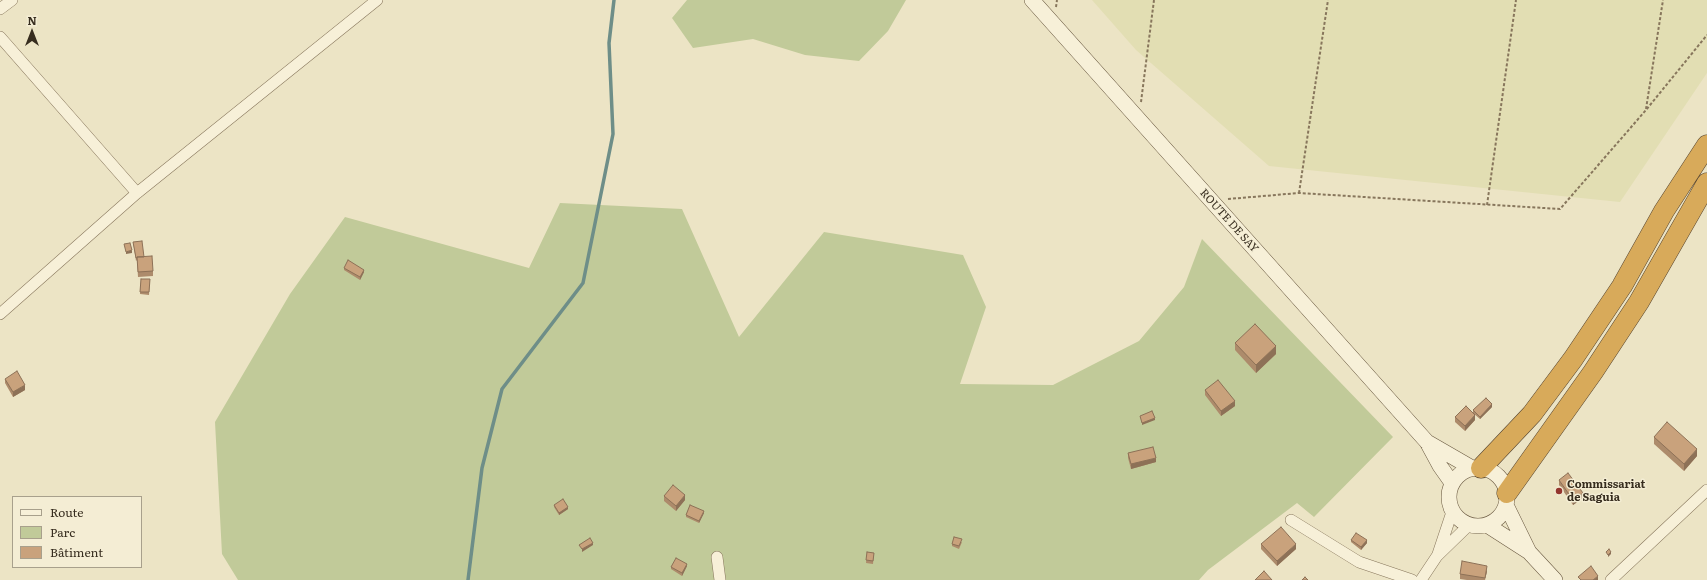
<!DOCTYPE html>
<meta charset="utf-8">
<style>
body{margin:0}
#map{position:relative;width:1707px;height:580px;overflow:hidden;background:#ece4c5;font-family:Literata,serif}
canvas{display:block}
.legend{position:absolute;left:12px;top:496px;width:130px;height:72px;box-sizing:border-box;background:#f4edd4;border:1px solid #a8a08c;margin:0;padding:5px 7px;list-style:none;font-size:12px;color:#372d1f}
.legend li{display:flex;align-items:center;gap:8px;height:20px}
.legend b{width:20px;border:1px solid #a8a08c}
.north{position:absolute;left:12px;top:12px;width:40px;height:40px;-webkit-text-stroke:3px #f4edd4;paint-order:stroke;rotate:0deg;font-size:11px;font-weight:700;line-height:16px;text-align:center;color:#372d1f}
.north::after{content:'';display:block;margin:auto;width:14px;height:18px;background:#372d1f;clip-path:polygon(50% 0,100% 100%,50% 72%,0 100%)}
</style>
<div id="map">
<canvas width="1707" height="580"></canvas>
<ul class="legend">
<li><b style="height:5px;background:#f7f0d8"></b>Route</li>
<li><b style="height:11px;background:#c1ca99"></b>Parc</li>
<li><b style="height:11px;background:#c9a27c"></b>Bâtiment</li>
</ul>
<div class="north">N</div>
</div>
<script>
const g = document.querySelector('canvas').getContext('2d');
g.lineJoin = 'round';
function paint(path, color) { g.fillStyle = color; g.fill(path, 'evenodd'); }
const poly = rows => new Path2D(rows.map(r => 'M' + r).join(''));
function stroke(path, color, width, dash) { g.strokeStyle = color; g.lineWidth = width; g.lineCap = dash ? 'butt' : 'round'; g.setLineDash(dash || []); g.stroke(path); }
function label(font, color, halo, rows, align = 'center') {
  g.font = font + ' Literata,serif'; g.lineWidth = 3; g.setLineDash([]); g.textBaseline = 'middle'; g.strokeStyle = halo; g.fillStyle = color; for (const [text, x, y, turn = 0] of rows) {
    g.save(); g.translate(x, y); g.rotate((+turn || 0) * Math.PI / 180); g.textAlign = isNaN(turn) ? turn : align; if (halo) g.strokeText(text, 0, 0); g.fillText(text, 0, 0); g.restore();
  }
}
const farmland = poly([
 [1092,0,1707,0,1707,73,1620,202,1269,166,1136,50]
]);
const green = poly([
 [687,0,906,0,888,31,859,61,805,55,753,39,693,48,672,18],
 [560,203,682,209,739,337,824,232,963,255,986,307,960,384,1053,385,1139,341,1184,287,1202,239,1393,437,1314,517,1297,503,1208,570,1199,580,238,580,222,554,215,422,290,294,345,217,529,268]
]);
const stream = poly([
 [468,580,482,468,502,389,583,283,613,134,609,43,614,0]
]);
const path = poly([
 [1056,7,1057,0],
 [1141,102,1154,0],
 [1646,109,1663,0],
 [1299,193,1328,0],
 [1228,199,1299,193,1560,209,1646,110,1707,35],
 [1487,205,1516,0]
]);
const street = poly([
 [0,9,12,0],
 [0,37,137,193],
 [0,314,137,193,377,0],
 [1291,520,1359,562,1412,580],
 [1438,554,1452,512],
 [717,557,720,580],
 [1421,580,1437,556,1469,525],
 [1611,580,1707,490]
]);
const secondary = poly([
 [1032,0,1427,442,1440,466,1452,483],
 [1427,442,1472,468],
 '1449 497a29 29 0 1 1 58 0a29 29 0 1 1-58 0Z',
 [1506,505,1529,552,1555,580],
 [1487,525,1529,552]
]);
const highway = poly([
 [1481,468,1532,414,1573,359,1622,286,1664,211,1707,145],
 [1507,493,1593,372,1639,302,1707,183]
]);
const wall = poly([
 [133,242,144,257,153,271,153,276,138,277,137,260,136,261],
 [344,268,364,272,360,280,344,270],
 [141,279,150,279,149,295,140,294],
 [1235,343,1276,354,1256,373,1235,350],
 [5,379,25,390,13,397,5,383],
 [1205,390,1235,406,1221,416,1205,395],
 [1492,407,1480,419,1473,413,1473,410],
 [1455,417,1475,420,1465,431,1455,422],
 [1654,437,1697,456,1684,471,1654,444],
 [1128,453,1156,462,1131,469,1128,458],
 [1559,480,1583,498,1573,505,1559,485],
 [664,496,685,500,676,511,664,501],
 [554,505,568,509,559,515,554,507],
 [704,513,699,523,686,517,686,515],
 [1351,540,1367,543,1361,550,1351,542],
 [962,542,959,549,952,546,952,544],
 [1261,544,1296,549,1277,566,1261,549],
 [867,552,874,553,873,564,866,563],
 [687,566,682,576,671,569,671,567],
 [1487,571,1485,580,1467,580,1460,579,1460,574]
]);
const shadedWall = poly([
 [132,250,132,253,126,254,126,252],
 [364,270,364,272,360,280,360,277],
 [1276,346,1276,354,1256,373,1256,365],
 [25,385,25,390,13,397,13,392],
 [1235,401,1235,406,1221,416,1221,411],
 [1492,404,1492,407,1480,419,1480,417],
 [1475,415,1475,420,1465,431,1465,426],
 [1155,418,1155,420,1142,425,1142,423],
 [1697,449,1697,456,1684,471,1684,464],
 [1156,458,1156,462,1131,469,1131,464],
 [1583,493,1583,498,1573,505,1573,500],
 [685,495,685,500,676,511,676,506],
 [568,507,568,509,559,515,559,513],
 [704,511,704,513,699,523,699,521],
 [1367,540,1367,543,1361,550,1361,547],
 [593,543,593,545,582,552,582,549],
 [1296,544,1296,549,1277,566,1277,561],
 [1611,552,1611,554,1608,557,1608,555],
 [687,564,687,566,682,576,682,573],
 [1487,566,1487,571,1485,580],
 [1598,576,1598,580,1593,580]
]);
const building = poly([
 [142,241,144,257,137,257,137,258,136,258,133,242,142,241],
 [130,243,132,250,126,252,124,244,130,243],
 [152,256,153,271,138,272,137,257,152,256],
 [348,260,364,270,360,277,344,268,348,260],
 [141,279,150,279,149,292,140,292,141,279],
 [1255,324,1276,346,1256,365,1235,343,1255,324],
 [17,371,25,385,13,392,5,379,17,371],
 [1218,380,1235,401,1221,411,1205,390,1218,380],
 [1486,398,1492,404,1480,417,1473,410,1486,398],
 [1466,406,1475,415,1465,426,1455,417,1466,406],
 [1152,411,1155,418,1142,423,1140,416,1152,411],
 [1667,422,1697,449,1684,464,1654,437,1667,422],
 [1153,447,1156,458,1131,464,1128,453,1153,447],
 [1568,473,1583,493,1573,500,1559,480,1568,473],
 [673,485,685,495,676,506,664,496,673,485],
 [563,499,568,507,559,513,554,505,563,499],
 [690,505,704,511,699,521,686,515,690,505],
 [1281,527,1296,544,1277,561,1261,544,1281,527],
 [1356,533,1367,540,1361,547,1351,540,1356,533],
 [954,537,962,539,959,546,952,544,954,537],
 [590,538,593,543,582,549,579,545,590,538],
 [1609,549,1611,552,1608,555,1606,552,1609,549],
 [867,552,874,553,873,561,866,560,867,552],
 [676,558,687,564,682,573,671,567,676,558],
 [1462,561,1487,566,1485,578,1460,574,1462,561],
 [1591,566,1598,576,1593,580,1581,580,1578,577,1591,566],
 [1264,571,1272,580,1255,580,1264,571],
 [1305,577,1308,580,1302,580,1305,577]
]);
const markers = [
 [1559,491,4,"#93352e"]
];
const streetNames = [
 ["ROUTE DE SAY",1229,221,48]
];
const poiNames = [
 ["Commissariat",1567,485],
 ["de Saguia",1567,498]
];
paint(farmland, '#e2deb3');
paint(green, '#c1ca99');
stroke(stream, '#6e8e88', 3.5);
stroke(street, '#87765c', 12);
stroke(secondary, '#68573f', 16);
stroke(highway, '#554430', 21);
stroke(path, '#87765c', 2, [3, 2]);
stroke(street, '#f7f0d8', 11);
stroke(secondary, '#f7f0d8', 15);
stroke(highway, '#d8aa5a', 20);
paint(wall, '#ad8b6b');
paint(shadedWall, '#8d7157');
paint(building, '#c9a27c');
stroke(building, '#8d7157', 1);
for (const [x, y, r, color] of markers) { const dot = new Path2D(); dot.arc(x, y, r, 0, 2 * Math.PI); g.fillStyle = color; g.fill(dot); stroke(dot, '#f4edd4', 1.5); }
label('11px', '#372d1f', '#f4edd4', streetNames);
label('bold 11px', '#372d1f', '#f4edd4', poiNames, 'left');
</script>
